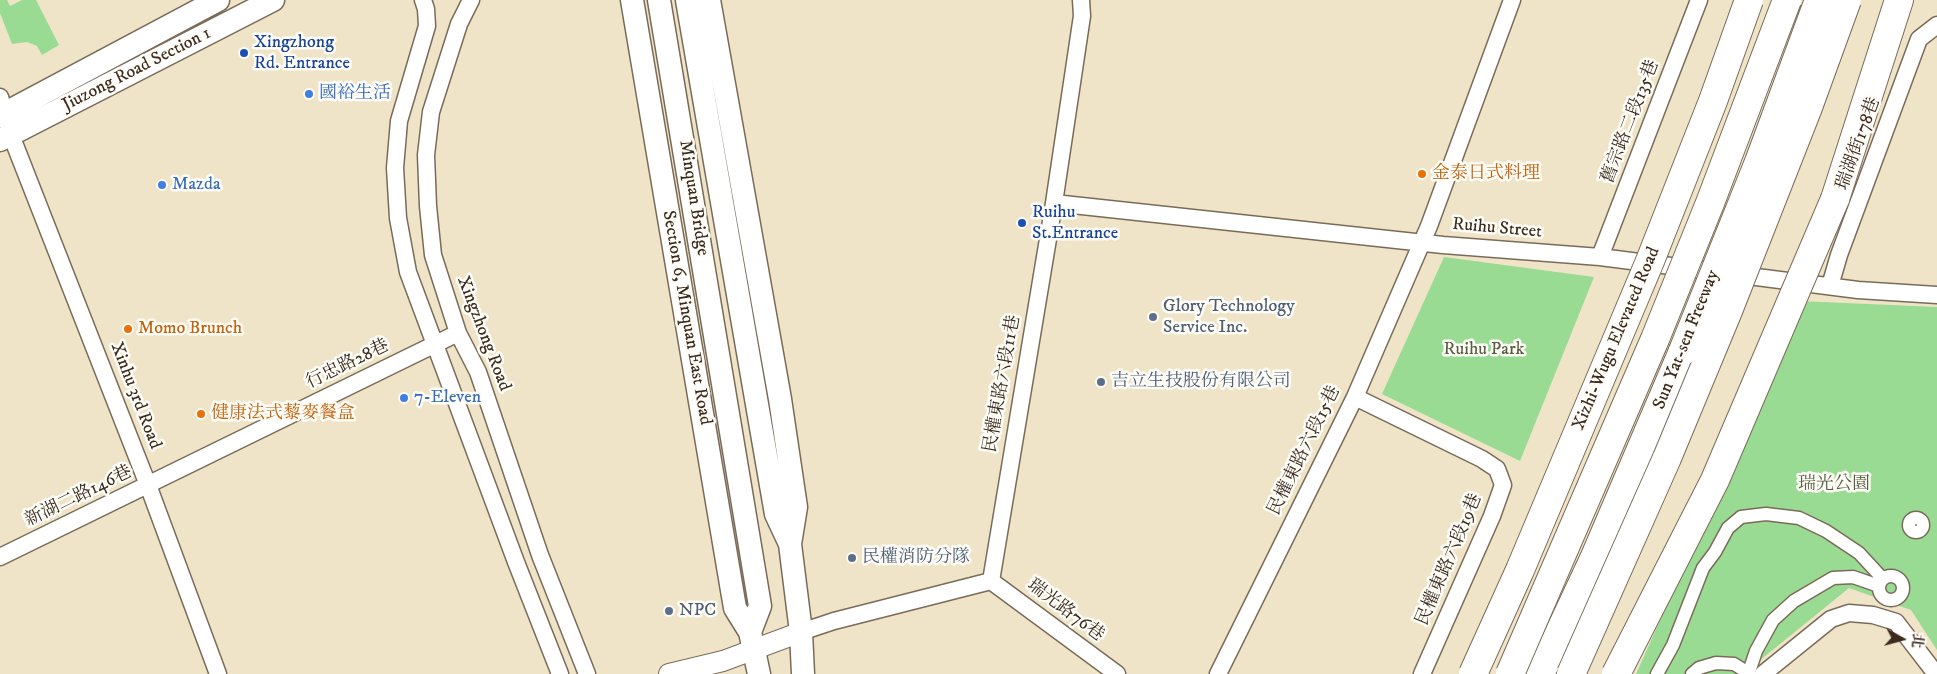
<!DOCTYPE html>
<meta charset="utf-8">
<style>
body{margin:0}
#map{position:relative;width:1937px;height:674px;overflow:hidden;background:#efe4c7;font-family:"IM FELL DW Pica","Noto Serif TC",serif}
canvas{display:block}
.north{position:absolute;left:1877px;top:614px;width:50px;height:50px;-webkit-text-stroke:4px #fdfcf7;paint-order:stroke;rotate:97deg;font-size:14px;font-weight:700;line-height:20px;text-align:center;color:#3b2a1e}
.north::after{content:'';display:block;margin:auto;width:18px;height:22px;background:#3b2a1e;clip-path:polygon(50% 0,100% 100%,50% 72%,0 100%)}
</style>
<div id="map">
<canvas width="1937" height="674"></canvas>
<div class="north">北</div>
</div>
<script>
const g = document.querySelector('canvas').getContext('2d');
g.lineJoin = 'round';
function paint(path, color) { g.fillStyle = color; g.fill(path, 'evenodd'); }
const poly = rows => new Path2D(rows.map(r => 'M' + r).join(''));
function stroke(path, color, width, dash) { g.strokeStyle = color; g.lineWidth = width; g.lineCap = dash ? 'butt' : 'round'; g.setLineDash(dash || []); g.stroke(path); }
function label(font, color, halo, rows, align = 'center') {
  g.font = font + ' "IM FELL DW Pica","Noto Serif TC",serif'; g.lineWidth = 5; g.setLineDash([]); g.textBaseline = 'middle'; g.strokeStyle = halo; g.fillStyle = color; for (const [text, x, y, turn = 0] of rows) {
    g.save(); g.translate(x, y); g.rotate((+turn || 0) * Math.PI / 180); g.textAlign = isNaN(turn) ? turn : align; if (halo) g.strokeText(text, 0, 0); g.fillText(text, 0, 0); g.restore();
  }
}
const green = poly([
 [0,0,7,0,10,6,22,0,36,0,59,45,42,55,37,46,27,42,12,44,0,13],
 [1444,257,1594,277,1520,461,1382,394],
 [1799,301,1937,307,1937,650,1911,610,1849,588,1743,674,1636,674,1736,451]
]);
const pedestrian = poly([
 '1909 525a7 7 0 1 1 14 0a7 7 0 1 1-14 0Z',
 '1879 588a12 12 0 1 1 24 0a12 12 0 1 1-24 0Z',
 [1749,672,1756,651,1773,620,1794,601,1833,578,1853,577,1879,586],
 [1657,674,1673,645,1703,568,1715,552,1728,528,1741,517,1766,514,1799,518,1826,531,1859,553,1883,579],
 [1692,674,1699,668,1716,663,1734,664,1750,674]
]);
const minor = poly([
 [423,0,426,9,427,26,399,121,395,168,398,218,408,272,516,562,560,674],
 [471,0,459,24,431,112,426,155,428,206,433,255,458,333,478,372,540,555,587,674],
 [0,97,11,135,148,485,218,674],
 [1054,203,1443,245,1600,257,1858,290,1937,295],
 [1600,257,1699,0],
 [1830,286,1839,255,1919,39,1937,25],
 [1355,397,1482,459,1497,469,1503,485,1492,516,1422,674],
 [0,557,458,333],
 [991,581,1054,203,1082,16,1081,0],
 [991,581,1117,674],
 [801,632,834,621,991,581],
 [1218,674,1355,397,1429,226,1512,0],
 [1763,674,1831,619,1849,613,1873,615,1896,622,1936,674]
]);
const tertiary = poly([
 [669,674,723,661,801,632]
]);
const secondary = poly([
 [632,0,735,608,750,632,759,674],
 [659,0,760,606,750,632],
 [687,0,776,514,790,544,801,632,803,674],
 [709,0,780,399,796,507,790,544],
 [0,116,218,0],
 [0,140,273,0]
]);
const motorway = poly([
 [1835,199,1899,0],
 [1540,674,1594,559,1683,351]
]);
const motorwayBridge = poly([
 [1683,351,1759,162,1819,0],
 [1473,674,1520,570,1650,261,1713,101,1749,0],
 [1510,674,1655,339,1710,203,1787,0],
 [1571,674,1667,458,1728,311,1807,110,1847,0],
 [1616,674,1715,480,1835,199]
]);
const markers = [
 [244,53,5,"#1a4fb4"],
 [309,94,5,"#3f7fe0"],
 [1422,174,5,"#e8710a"],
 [162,185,5,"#3f7fe0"],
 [1022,223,5,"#1a4fb4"],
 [1153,317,5,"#5c6f8a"],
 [128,329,5,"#e8710a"],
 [1101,382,5,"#5c6f8a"],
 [404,398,5,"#3f7fe0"],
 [201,414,5,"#e8710a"],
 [852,558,5,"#5c6f8a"],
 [669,611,5,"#5c6f8a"]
];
const transitNames = [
 ["Xingzhong",254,43],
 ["Rd. Entrance",254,64],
 ["Ruihu",1032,213],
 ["St.Entrance",1032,234]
];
const streetNames = [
 ["Jiuzong Road Section 1",137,70,-27],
 ["舊宗路二段135巷",1631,122,-69],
 ["瑞湖街178巷",1859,144,-70],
 ["Minquan Bridge",693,198,81],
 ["Ruihu Street",1497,229,5],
 ["Section 6, Minquan East Road",686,318,80],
 ["Xingzhong Road",483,334,69],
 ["Xizhi-Wugu Elevated Road",1617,339,-67],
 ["Sun Yat-sen Freeway",1687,340,-68],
 ["行忠路28巷",348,365,-26],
 ["民權東路六段11巷",1003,384,-80],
 ["Xinhu 3rd Road",135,396,69],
 ["民權東路六段15巷",1305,451,-64],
 ["新湖二路146巷",79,497,-26],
 ["民權東路六段19巷",1450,560,-67],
 ["瑞光路76巷",1065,611,37]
];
const shopNames = [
 ["國裕生活",319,94],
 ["Mazda",172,185],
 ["7-Eleven",414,398]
];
const foodNames = [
 ["金泰日式料理",1432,174],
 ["Momo Brunch",138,329],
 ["健康法式藜麥餐盒",211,414]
];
const serviceNames = [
 ["Glory Technology",1163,307],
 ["Service Inc.",1163,328],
 ["吉立生技股份有限公司",1111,382],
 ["民權消防分隊",862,558],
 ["NPC",679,611]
];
const parkNames = [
 ["Ruihu Park",1484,350],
 ["瑞光公園",1834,485]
];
paint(green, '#99db93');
stroke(pedestrian, '#7a6b59', 15);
stroke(minor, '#7a6b59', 19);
stroke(tertiary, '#7a6b59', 22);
stroke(secondary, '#7a6b59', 25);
stroke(motorway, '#7a6b59', 30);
stroke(pedestrian, '#fff', 12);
stroke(minor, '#fff', 16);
stroke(tertiary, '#fff', 20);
stroke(secondary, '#fff', 22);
stroke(motorway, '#fff', 28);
stroke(motorwayBridge, '#7a6b59', 30, []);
stroke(motorwayBridge, '#fff', 28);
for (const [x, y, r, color] of markers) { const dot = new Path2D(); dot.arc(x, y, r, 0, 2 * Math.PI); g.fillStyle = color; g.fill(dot); stroke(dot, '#fdfcf7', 2); }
label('18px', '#164399', '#fdfcf7', transitNames, 'left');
label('18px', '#3b2a1e', '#fdfcf7', streetNames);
label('18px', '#366cbe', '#fdfcf7', shopNames, 'left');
label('18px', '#c56008', '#fdfcf7', foodNames, 'left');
label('18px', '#4e5e75', '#fdfcf7', serviceNames, 'left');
label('18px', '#575f41', '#fdfcf7', parkNames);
</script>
